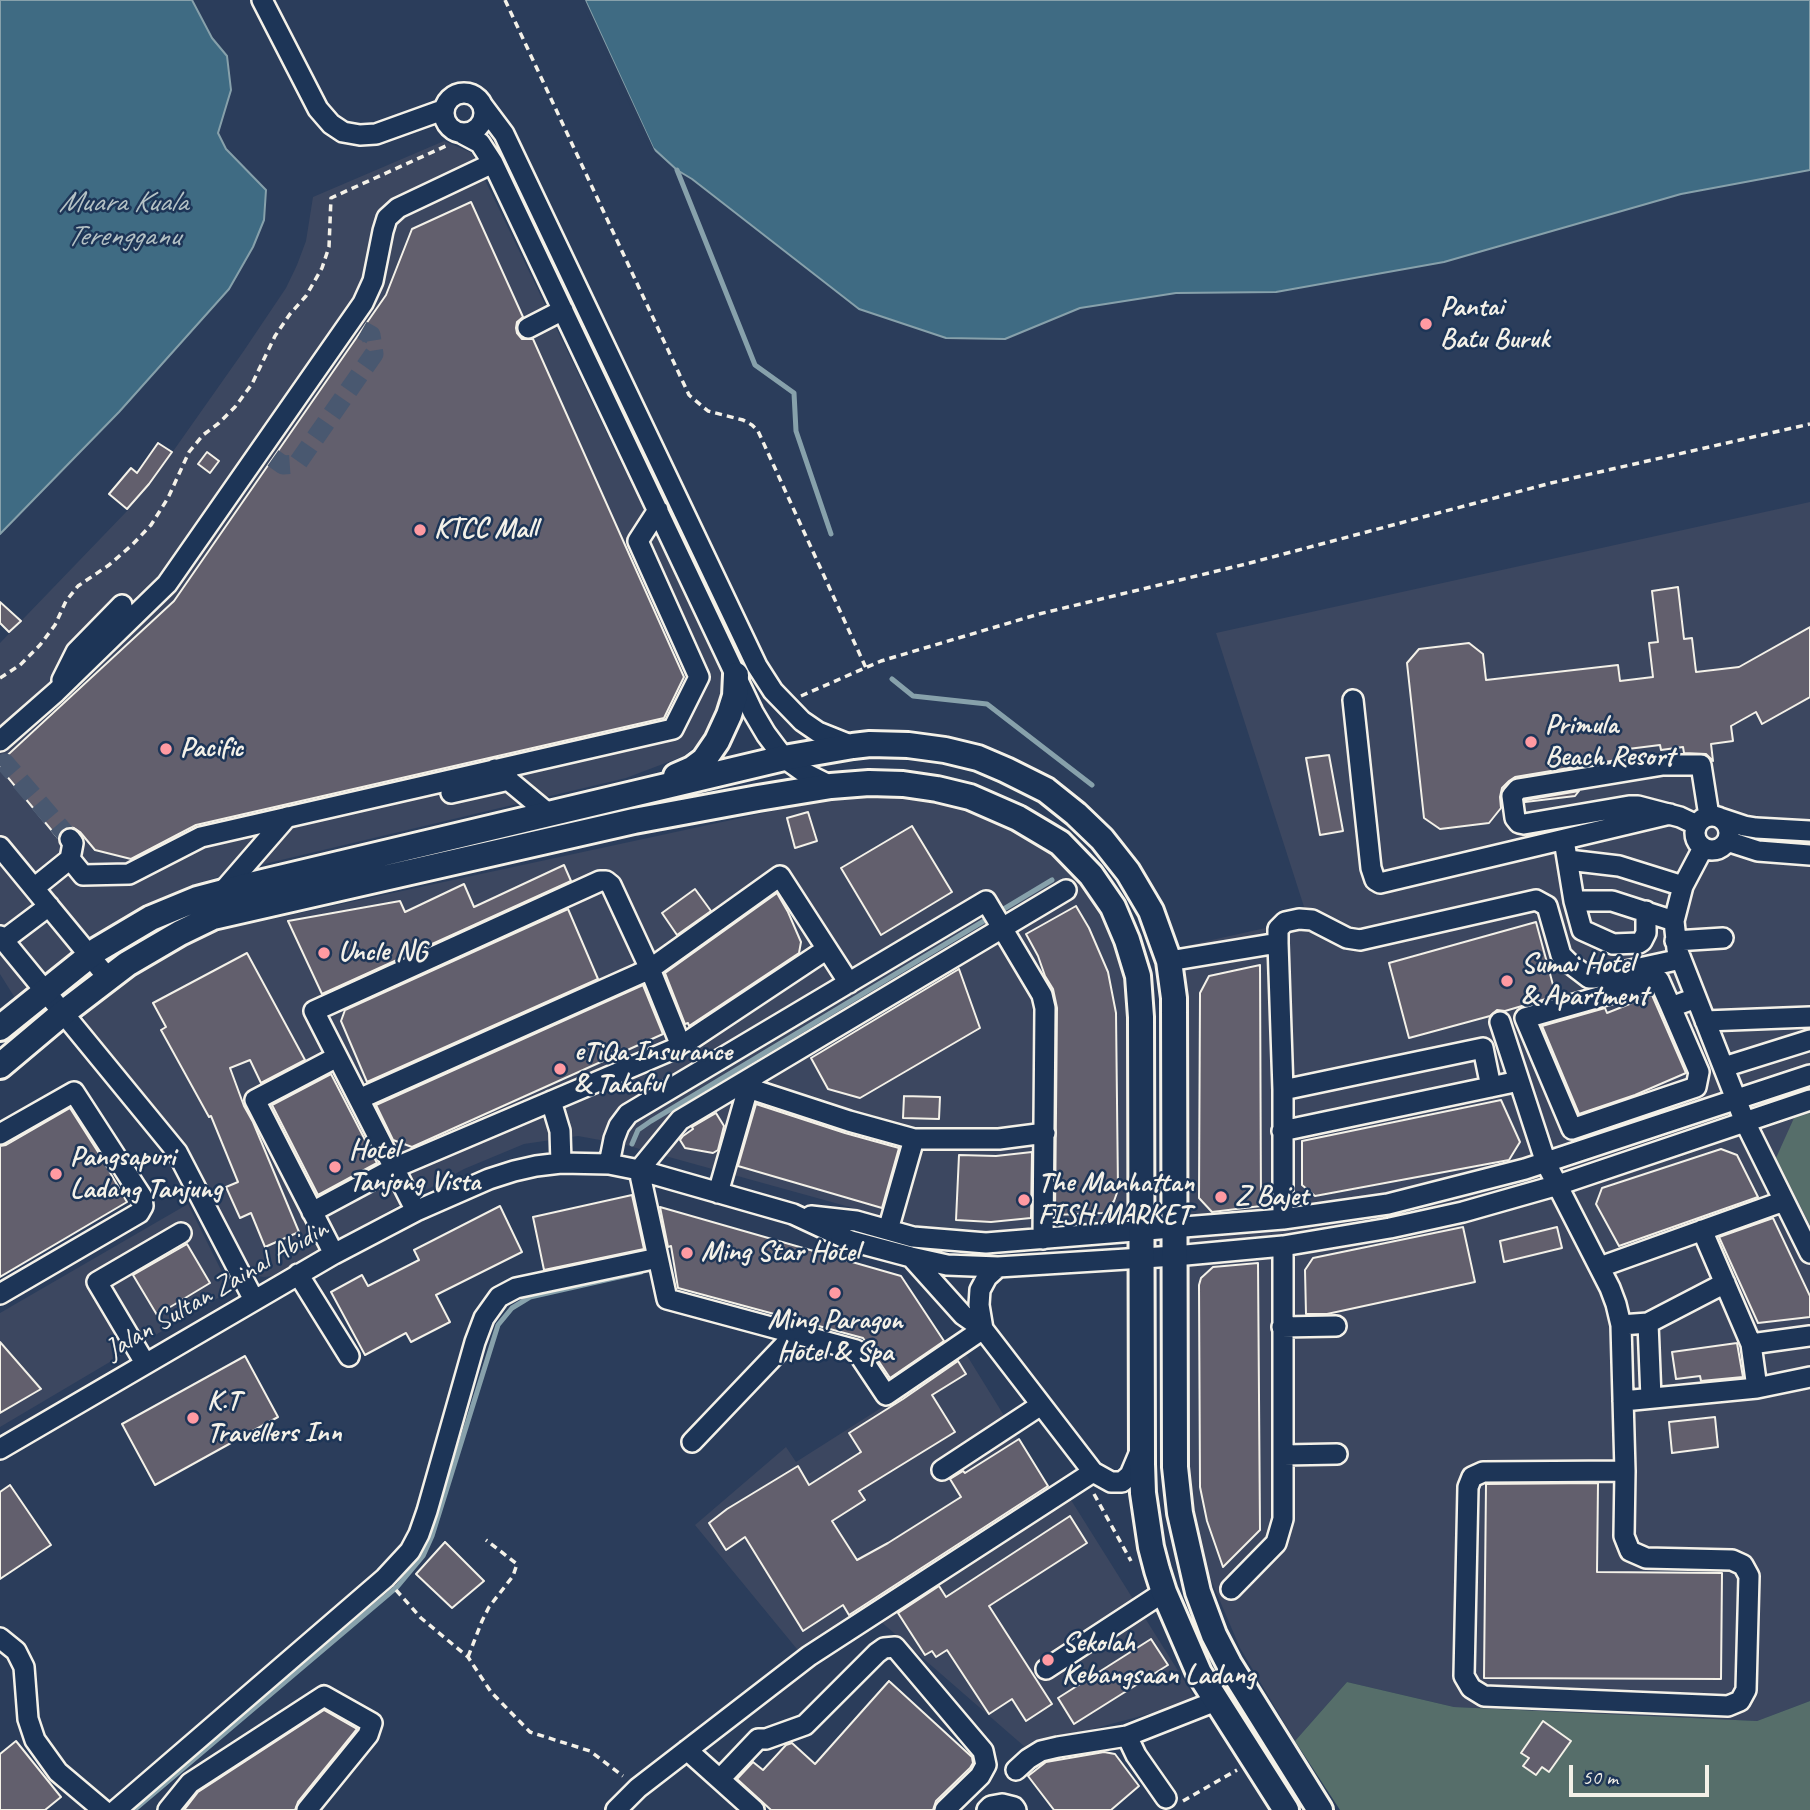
<!DOCTYPE html>
<style>
body{margin:0}
#map{position:relative;width:1810px;height:1810px;overflow:hidden;background:#2b3d5b;font-family:Caveat,sans-serif}
canvas{display:block}
.scale{position:absolute;left:1569px;top:1765px;width:140px;height:32px;box-sizing:border-box;border:4px solid #f4f1e8;border-top:0;padding-left:9px;font-size:21px;line-height:24px;white-space:nowrap;color:#f4f1e8;-webkit-text-stroke:5px #1d3557;paint-order:stroke}
</style>
<div id="map">
<canvas width="1810" height="1810"></canvas>
<div class="scale">50 m</div>
</div>
<script>
const g = document.querySelector('canvas').getContext('2d');
g.lineJoin = 'round';
function paint(path, color) { g.fillStyle = color; g.fill(path, 'evenodd'); }
const poly = rows => new Path2D(rows.map(r => 'M' + r).join(''));
function stroke(path, color, width, dash) { g.strokeStyle = color; g.lineWidth = width; g.lineCap = dash ? 'butt' : 'round'; g.setLineDash(dash || []); g.stroke(path); }
function label(font, color, halo, rows, align = 'center') {
  g.font = font + ' Caveat,sans-serif'; g.lineWidth = 5; g.setLineDash([]); g.textBaseline = 'middle'; g.strokeStyle = halo; g.fillStyle = color; for (const [text, x, y, turn = 0] of rows) {
    g.save(); g.translate(x, y); g.rotate((+turn || 0) * Math.PI / 180); g.textAlign = isNaN(turn) ? turn : align; if (halo) g.strokeText(text, 0, 0); g.fillText(text, 0, 0); g.restore();
  }
}
const built = poly([
 [444,141,472,153,722,672,726,699,718,718,703,739,684,756,626,778,260,865,198,883,152,902,112,924,15,998,0,974,0,643,128,510,150,484,243,352,286,288,297,265,306,241,313,197],
 [1810,502,1810,1701,1757,1721,1454,1707,1347,1682,1295,1741,1240,1648,1203,1561,1190,1497,1185,1393,1187,1110,1185,946,1306,919,1306,913,1216,633],
 [861,792,921,794,982,812,1045,846,1078,875,1098,906,1113,941,1126,987,1130,1036,1130,1206,1124,1221,1109,1227,961,1234,929,1229,622,1144,578,1136,524,1144,464,1169,272,1276,264,1277,257,1276,250,1273,245,1267,187,1146,86,1024,84,1015,90,1005,126,977,180,945,212,932],
 [188,1204,227,1282,227,1288,223,1295,0,1427,0,1313],
 [966,1354,1053,1495,801,1654,695,1525,786,1447,796,1462],
 [1071,1500,1197,1701,1025,1747,879,1620]
]);
const green = poly([
 [1810,1113,1810,1225,1776,1158,1794,1118],
 [1347,1682,1454,1707,1757,1721,1810,1701,1810,1810,1340,1810,1295,1741]
]);
const water = poly([
 [0,0,192,0,212,38,227,56,231,90,218,133,226,149,266,190,264,220,253,247,229,289,119,412,0,534,0,0],
 [585,0,1810,0,1810,170,1681,194,1444,262,1276,292,1176,293,1080,308,1005,339,946,338,859,309,692,179,677,170,653,148,585,0]
]);
const pier = poly([
 [581,0,585,0,657,156,650,149]
]);
const stream = poly([
 [677,170,755,365,794,393,796,431,831,534],
 [892,679,913,696,987,704,1092,785],
 [632,1144,638,1130,651,1121,1052,880],
 [134,1810,397,1587,423,1556,432,1536,498,1325,512,1308,530,1297,641,1272]
]);
const building = poly([
 [471,202,523,317,517,322,516,328,517,333,522,339,533,339,684,677,664,718,196,825,131,859,95,850,80,832,74,828,69,827,63,829,58,838,0,768,0,762,174,601,386,295,412,229,471,202],
 [158,443,172,452,149,484,127,509,109,494,131,468,137,473,158,443],
 [207,452,219,461,210,473,198,464,207,452],
 [1678,587,1684,639,1692,638,1696,672,1739,667,1810,627,1810,697,1762,724,1756,712,1731,726,1733,741,1711,744,1713,761,1706,754,1684,753,1683,747,1661,750,1660,745,1628,749,1629,758,1515,777,1509,781,1502,788,1500,797,1501,808,1489,823,1440,829,1424,818,1407,663,1419,649,1469,643,1483,654,1486,680,1618,665,1620,681,1653,677,1649,643,1658,642,1652,591,1678,587],
 [0,602,21,621,9,632,0,623,0,602],
 [1329,755,1343,831,1320,835,1306,758,1329,755],
 [1579,791,1575,796,1525,802,1525,800,1579,791],
 [808,812,817,841,795,848,787,818,808,812],
 [912,826,952,892,881,935,841,868,912,826],
 [564,865,571,881,322,994,288,921,400,901,405,912,464,884,474,907,564,865],
 [695,889,711,911,677,935,662,913,695,889],
 [777,893,788,912,801,942,799,953,689,1026,688,1023,685,1024,665,973,777,893],
 [1076,906,1089,928,1108,972,1116,1013,1118,1190,1114,1201,1104,1213,1055,1215,1057,1008,1053,989,1045,976,1038,956,1026,934,1076,906],
 [568,909,598,979,367,1082,341,1021,345,1010,568,909],
 [1536,922,1556,996,1505,1011,1497,1010,1490,1016,1409,1038,1389,963,1536,922],
 [247,953,305,1060,261,1083,250,1060,230,1068,244,1106,253,1122,299,1232,265,1247,251,1213,240,1218,226,1187,238,1182,211,1116,209,1117,161,1030,166,1027,153,1003,247,953],
 [1260,965,1261,1206,1212,1212,1199,1198,1200,993,1209,976,1260,965],
 [959,969,980,1028,860,1098,828,1089,811,1058,959,969],
 [643,985,663,1034,412,1147,393,1140,376,1105,643,985],
 [1652,995,1686,1073,1635,1095,1579,1114,1542,1026,1605,1008,1607,1013,1652,995],
 [331,1074,377,1163,318,1195,272,1105,331,1074],
 [904,1096,940,1097,939,1119,903,1118,904,1096],
 [1501,1100,1520,1142,1509,1160,1315,1196,1302,1185,1302,1141,1501,1100],
 [756,1104,845,1133,899,1148,882,1208,738,1166,756,1104],
 [70,1108,100,1155,127,1202,0,1277,0,1146,6,1145,70,1108],
 [716,1113,724,1126,718,1150,713,1153,685,1148,680,1140,683,1136,693,1129,692,1127,716,1113],
 [1721,1149,1737,1155,1758,1197,1619,1246,1596,1204,1602,1188,1721,1149],
 [1032,1152,1031,1218,991,1222,956,1220,959,1155,996,1156,1032,1152],
 [632,1195,644,1249,544,1270,533,1217,632,1195],
 [500,1206,522,1252,436,1295,450,1322,411,1342,406,1333,365,1355,331,1292,362,1275,368,1286,419,1260,414,1250,500,1206],
 [660,1207,901,1276,944,1341,890,1378,863,1338,678,1288,671,1246,668,1247,660,1207],
 [1773,1218,1810,1296,1810,1317,1758,1323,1719,1237,1773,1218],
 [1463,1227,1475,1282,1327,1314,1306,1314,1305,1270,1313,1258,1463,1227],
 [1557,1227,1562,1248,1504,1262,1500,1241,1557,1227],
 [187,1244,210,1283,157,1315,133,1275,187,1244],
 [1258,1263,1260,1530,1223,1567,1207,1521,1200,1487,1199,1285,1201,1278,1213,1267,1258,1263],
 [0,1342,41,1389,0,1413,0,1342],
 [1737,1343,1743,1377,1701,1381,1700,1376,1676,1379,1672,1352,1737,1343],
 [245,1356,278,1417,155,1485,122,1424,245,1356],
 [958,1361,966,1374,932,1395,955,1432,859,1491,865,1500,832,1521,857,1560,888,1543,961,1497,950,1479,963,1471,965,1473,1019,1439,1048,1486,849,1615,843,1605,803,1631,745,1537,726,1550,709,1523,727,1509,798,1466,809,1485,861,1452,849,1433,903,1399,958,1361],
 [1715,1417,1718,1447,1672,1453,1669,1422,1715,1417],
 [1598,1483,1597,1572,1722,1573,1721,1679,1484,1678,1486,1484,1598,1483],
 [10,1485,51,1545,0,1579,0,1492,10,1485],
 [1070,1516,1087,1543,989,1606,1052,1704,1026,1721,1012,1699,989,1714,947,1650,936,1657,932,1651,925,1655,898,1613,939,1586,946,1597,1070,1516],
 [445,1542,484,1581,452,1608,416,1574,445,1542],
 [1151,1639,1168,1665,1074,1724,1058,1698,1151,1639],
 [889,1681,972,1757,973,1763,970,1768,936,1801,933,1810,771,1810,737,1779,753,1762,763,1770,786,1745,792,1743,815,1764,889,1681],
 [324,1710,357,1729,298,1802,295,1810,184,1810,198,1792,324,1710],
 [1543,1721,1571,1741,1549,1772,1542,1767,1536,1775,1523,1766,1529,1758,1521,1753,1543,1721],
 [16,1741,61,1797,45,1810,0,1810,0,1754,16,1741],
 [1104,1752,1115,1754,1139,1786,1111,1810,1054,1810,1028,1776,1046,1762,1104,1752]
]);
const minorTunnel = poly([
 [273,458,283,465,297,464,374,354,371,335,362,330],
 [0,766,5,763,70,839]
]);
const path = poly([
 [505,0,689,395,708,411,743,420,752,425,758,431,866,668],
 [0,678,20,665,40,645,55,625,66,601,78,586,109,565,132,545,151,525,168,498,189,452,203,435,219,423,235,407,252,384,275,336,290,314,306,296,322,268,329,247,331,198,448,145],
 [801,696,881,661,1039,614,1246,564,1551,483,1810,424],
 [1094,1494,1131,1561],
 [396,1590,421,1618,468,1657,491,1692,530,1732,590,1751,623,1776],
 [468,1657,482,1621,489,1607,513,1576,517,1564,486,1540],
 [1183,1801,1237,1770]
]);
const minor = poly([
 [262,0,318,109,331,124,343,132,360,135,376,134,440,111,444,111],
 '444 113a20 20 0 1 1 40 0a20 20 0 1 1-40 0Z',
 [483,106,504,134,757,666,773,691,802,721,818,732,853,746],
 [463,134,480,143,493,163,753,712,766,734,784,758,805,773,831,786],
 [528,328,563,310],
 [62,680,76,652,122,605],
 [1353,700,1371,868,1375,880,1380,883,1670,814],
 [0,741,56,692,167,584,363,303,373,281,383,231,387,218,398,208,493,163],
 [495,769,549,814],
 [451,793,509,780],
 '1695 833a17 17 0 1 1 34 0a17 17 0 1 1-34 0Z',
 [1720,818,1744,826,1756,828,1810,831],
 [1697,825,1680,817,1638,806,1629,806,1524,824,1519,823,1515,818,1512,796,1518,789,1663,765,1701,765,1709,816],
 [1564,840,1574,901,1582,930,1613,944,1639,943,1642,941,1646,933,1646,911],
 [1727,841,1758,851,1810,855],
 [0,847,108,978],
 [1703,848,1683,886,1674,921,1677,949,1745,1122,1810,1253],
 [70,859,83,875,129,874,201,837,673,729,699,677,638,541,658,510],
 [1568,860,1619,866,1683,886],
 [34,888,70,859,73,843,70,839],
 [222,892,287,817],
 [1574,901,1612,901,1674,921],
 [0,936,177,1152,254,1300],
 [4,940,49,906],
 [1675,941,1723,938],
 [1278,943,1278,929,1285,922,1299,919,1312,920,1347,938,1360,940,1536,900,1547,906,1561,955,1568,962,1589,978,1594,978,1681,959],
 [1169,961,1278,943,1283,1090,1283,1219],
 [1671,1007,1699,1072,1696,1087,1572,1129,1525,1018,1659,980,1671,1007,1696,998],
 [1705,1021,1810,1017],
 [1500,1022,1546,1163,1610,1288,1616,1304,1621,1325,1625,1471],
 [1724,1067,1810,1040],
 [743,1083,748,1088,849,1121,914,1139,999,1139,1045,1133],
 [1283,1090,1483,1048,1491,1087],
 [359,1099,650,969,780,876,849,983],
 [551,1101,560,1131,561,1163],
 [1282,1131,1519,1081],
 [0,1134,74,1092,142,1197,143,1206,139,1213,0,1294],
 [609,1164,614,1139,619,1126,628,1114,986,901,1042,995,1045,1008,1043,1239],
 [718,1193,748,1088],
 [416,1211,314,1011,600,881,606,881,611,885,650,969,681,1046],
 [312,1212,394,1168,681,1046,827,949],
 [811,1216,856,1221,913,1237,986,1243,1283,1219,1388,1204,1525,1169,1810,1075],
 [888,1230,914,1139],
 [1702,1230,1751,1344,1757,1388],
 [334,1254,255,1100,337,1057],
 [911,1257,963,1315,983,1329,1093,1472,1111,1482,1122,1482,1130,1475,1141,1449],
 [1600,1267,1784,1201],
 [298,1274,349,1356],
 [1648,1323,1651,1398],
 [1621,1325,1648,1323,1725,1283],
 [1282,1327,1336,1326],
 [983,1329,886,1395,856,1350,667,1299,639,1170,680,1120,1066,890],
 [983,1329,979,1305,980,1290,987,1277,998,1267],
 [1751,1344,1810,1336],
 [145,1363,97,1282,181,1233],
 [1623,1401,1757,1388,1810,1377],
 [692,1442,795,1334],
 [0,1449,334,1254,416,1211,489,1179,514,1171,536,1166,561,1163,609,1164,639,1170,793,1214,851,1241,911,1257,947,1265,998,1267,1175,1256,1283,1246,1390,1228,1463,1212,1558,1185,1810,1100],
 [1284,1455,1337,1454],
 [942,1470,1041,1405],
 [1625,1471,1624,1536,1630,1551,1646,1558,1732,1560,1743,1565,1749,1576,1746,1690,1740,1701,1728,1706,1484,1696,1471,1688,1464,1676,1468,1487,1472,1477,1483,1472,1625,1471],
 [1231,1589,1276,1543,1283,1519,1283,1246],
 [0,1638,16,1651,24,1667,28,1719,35,1740,58,1772,103,1810],
 [1046,1669,1164,1592],
 [687,1750,754,1810],
 [1016,1770,1028,1759,1041,1751,1058,1747,1127,1736],
 [720,1779,758,1739,766,1739,805,1725,877,1653,884,1648,895,1647,983,1751,986,1765,980,1776,945,1810],
 [1166,1798,1136,1755,1127,1736,1216,1701],
 [116,1810,385,1578,410,1551,419,1534,427,1511,475,1342,484,1318,499,1297,516,1288,658,1258],
 [168,1810,190,1783,324,1696,372,1723,368,1735,307,1810],
 [616,1810,638,1788,809,1656,1093,1472],
 [987,1810,991,1806,1002,1804,1014,1807,1016,1810]
]);
const major = poly([
 [676,776,692,769,704,760,717,741,729,715,735,696,736,675],
 [0,1028,97,950,151,918,197,899,242,887,784,758,853,746,870,744,908,745,945,750,978,758,1006,770,1046,790,1076,814,1102,839,1128,872,1151,911,1169,961,1174,998,1175,1467,1180,1513,1198,1592,1214,1635,1229,1664,1320,1810],
 [0,1066,63,1013,127,964,180,933,213,917,634,821,758,798,831,786,869,783,903,784,937,789,970,797,1018,818,1060,843,1091,875,1113,907,1127,940,1138,976,1141,1017,1142,1464,1143,1493,1151,1547,1157,1570,1164,1592,1199,1673,1286,1810]
]);
const markers = [
 [1426,324,7,"#ff9aa2"],
 [420,530,7,"#ff9aa2"],
 [1531,742,7,"#ff9aa2"],
 [166,749,7,"#ff9aa2"],
 [324,953,7,"#ff9aa2"],
 [1507,981,7,"#ff9aa2"],
 [560,1069,7,"#ff9aa2"],
 [335,1167,7,"#ff9aa2"],
 [56,1174,7,"#ff9aa2"],
 [1221,1197,7,"#ff9aa2"],
 [1024,1200,7,"#ff9aa2"],
 [687,1253,7,"#ff9aa2"],
 [835,1293,7,"#ff9aa2"],
 [193,1418,7,"#ff9aa2"],
 [1048,1660,7,"#ff9aa2"]
];
const poiNames = [
 ["Pantai",1440,308],
 ["Batu Buruk",1440,340],
 ["KTCC Mall",434,530],
 ["Primula",1545,726],
 ["Beach Resort",1545,758],
 ["Pacific",180,749],
 ["Uncle NG",338,953],
 ["Sumai Hotel",1521,965],
 ["& Apartment",1521,997],
 ["eTiQa Insurance",574,1053],
 ["& Takaful",574,1085],
 ["Hotel",349,1151],
 ["Tanjong Vista",349,1183],
 ["Pangsapuri",70,1158],
 ["Ladang Tanjung",70,1190],
 ["The Manhattan",1038,1184],
 ["FISH MARKET",1038,1216],
 ["Z Bajet",1235,1197],
 ["Ming Star Hotel",701,1253],
 ["Ming Paragon",835,1321,"center"],
 ["Hotel & Spa",835,1353,"center"],
 ["K.T",207,1402],
 ["Travellers Inn",207,1434],
 ["Sekolah",1062,1644],
 ["Kebangsaan Ladang",1062,1676]
];
const streetNames = [
 ["Jalan Sultan Zainal Abidin",217,1290,-30]
];
const waterNames = [
 ["Muara Kuala",123,203],
 ["Terengganu",123,237]
];
paint(built, '#3c4760');
paint(green, '#566e6a');
paint(water, '#3f6b83');
stroke(water, '#87a1ab', 2);
paint(pier, '#2b3d5b');
stroke(stream, '#87a1ab', 5);
paint(building, '#625f6d');
stroke(building, '#f4f1e8', 2);
stroke(minorTunnel, '#495870', 19, [19, 10]);
stroke(minor, '#f4f1e8', 24);
stroke(major, '#f4f1e8', 30);
stroke(path, '#f4f1e8', 3.5, [7, 5]);
stroke(minor, '#1d3557', 19);
stroke(major, '#1d3557', 24);
for (const [x, y, r, color] of markers) { const dot = new Path2D(); dot.arc(x, y, r, 0, 2 * Math.PI); g.fillStyle = color; g.fill(dot); stroke(dot, '#1d3557', 2.5); }
label('bold 28px', '#f4f1e8', '#1d3557', poiNames, 'left');
label('28px', '#f4f1e8', '#1d3557', streetNames);
label('italic 30px', '#b5c2c5', '#1d3557', waterNames);
</script>
